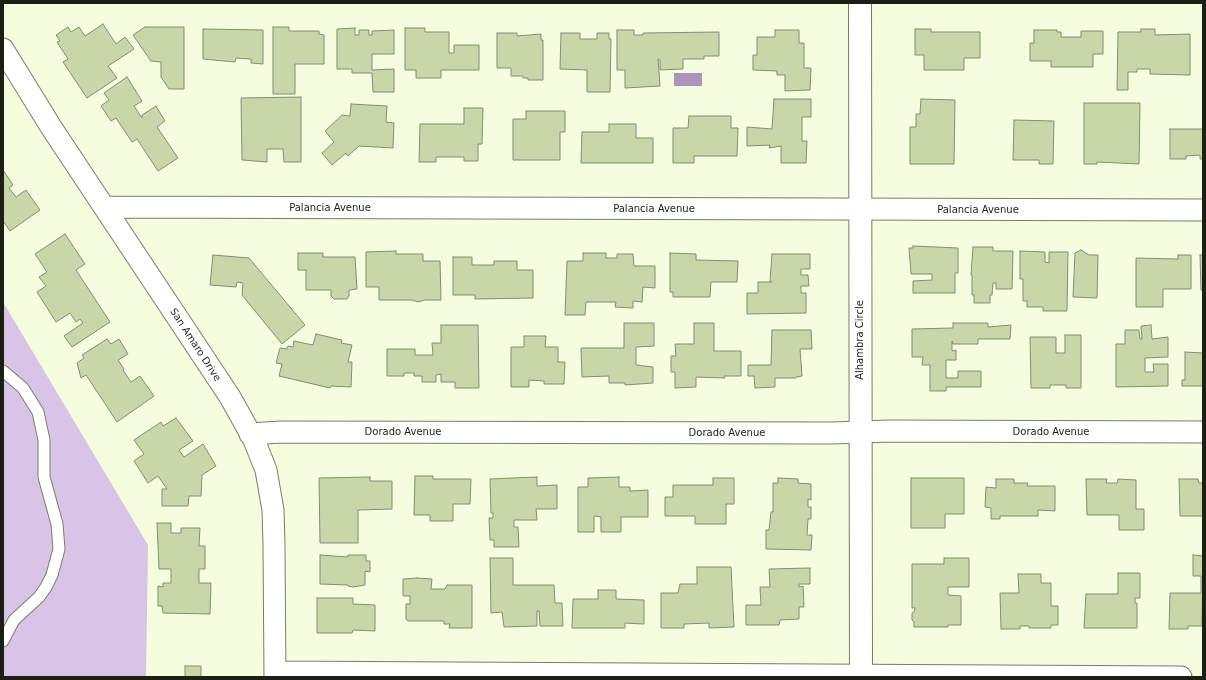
<!DOCTYPE html>
<style>
body{margin:0}
#map{position:relative;width:1206px;height:680px;overflow:hidden;background:#f4fdde;font-family:"DejaVu Sans",sans-serif}
canvas{display:block}
.frame{position:absolute;inset:0;border:4px solid #1c1f14;pointer-events:none}
</style>
<div id="map">
<canvas width="1206" height="680"></canvas>
<div class="frame"></div>
</div>
<script>
const g = document.querySelector('canvas').getContext('2d');
g.lineJoin = 'round';
function paint(path, color) { g.fillStyle = color; g.fill(path, 'evenodd'); }
const poly = rows => new Path2D(rows.map(r => 'M' + r).join(''));
function stroke(path, color, width, dash) { g.strokeStyle = color; g.lineWidth = width; g.lineCap = dash ? 'butt' : 'round'; g.setLineDash(dash || []); g.stroke(path); }
function label(font, color, halo, rows, align = 'center') {
  g.font = font + ' "DejaVu Sans",sans-serif'; g.lineWidth = 3.5; g.setLineDash([]); g.textBaseline = 'middle'; g.strokeStyle = halo; g.fillStyle = color; for (const [text, x, y, turn = 0] of rows) {
    g.save(); g.translate(x, y); g.rotate((+turn || 0) * Math.PI / 180); g.textAlign = isNaN(turn) ? turn : align; if (halo) g.strokeText(text, 0, 0); g.fillText(text, 0, 0); g.restore();
  }
}
const green = poly([
 [3,302,148,545,146,677,3,677]
]);
const water = poly([
 [674,73,702,73,702,86,674,86]
]);
const building = poly([
 [103,24,116,44,125,37,134,49,108,66,117,78,87,98,63,62,68,59,57,42,60,41,56,35,68,27,71,32,79,27,85,36,103,24],
 [145,27,184,27,184,89,169,89,161,77,161,62,151,61,133,35,145,27],
 [273,27,289,27,289,31,319,31,319,34,324,35,324,64,295,64,295,94,273,94,273,27],
 [355,28,355,35,359,35,359,30,369,30,369,35,372,35,372,31,394,30,394,54,372,54,372,70,394,69,394,92,373,92,372,73,352,73,352,69,337,69,337,29,355,28],
 [405,28,425,28,425,32,449,32,449,53,454,53,454,45,479,45,479,70,441,70,441,78,416,78,416,70,405,70,405,28],
 [203,29,263,30,263,64,251,63,251,59,236,58,235,62,203,59,203,29],
 [915,29,931,29,931,32,980,32,980,58,964,58,964,70,924,70,924,55,915,55,915,29],
 [1141,29,1155,29,1155,35,1190,34,1190,75,1150,74,1150,69,1137,69,1137,72,1128,72,1128,90,1117,90,1118,32,1141,32,1141,29],
 [617,30,634,30,634,35,643,35,643,33,719,32,719,56,704,56,704,59,683,59,683,69,660,70,660,60,658,59,660,86,625,88,625,70,617,70,617,30],
 [775,30,799,30,799,43,804,43,804,68,811,68,810,90,785,91,785,75,777,75,777,71,753,70,753,55,757,55,757,37,775,37,775,30],
 [1034,30,1057,30,1057,32,1061,32,1061,37,1081,37,1081,31,1103,31,1103,54,1093,54,1093,67,1051,67,1051,61,1030,61,1030,43,1034,43,1034,30],
 [497,33,517,33,517,36,541,34,541,40,543,40,543,80,528,80,528,78,523,78,523,76,511,76,511,68,497,68,497,33],
 [561,33,580,33,580,39,597,39,597,33,609,33,609,39,611,39,610,92,587,92,587,70,560,69,561,33],
 [127,77,142,101,134,106,142,118,142,115,156,106,165,121,157,127,178,158,158,171,137,139,132,142,116,118,111,121,101,106,109,100,104,93,127,77],
 [301,97,301,162,284,162,283,149,267,149,267,162,242,160,241,98,301,97],
 [774,99,811,99,811,117,802,117,802,141,807,141,806,163,781,163,781,146,769,148,770,145,747,146,747,127,772,129,774,99],
 [921,99,955,100,954,164,910,164,910,127,916,127,916,114,920,114,921,99],
 [1084,103,1140,103,1139,164,1097,162,1097,164,1084,164,1084,103],
 [351,104,387,106,386,122,394,123,393,148,359,146,348,156,346,153,332,165,322,153,334,142,325,131,342,115,350,116,351,104],
 [464,108,483,108,482,144,478,144,478,161,464,161,464,157,436,157,436,162,419,162,420,124,464,124,464,108],
 [526,111,565,111,565,132,560,132,560,160,513,160,513,119,526,119,526,111],
 [689,116,731,116,731,128,738,128,737,156,694,156,694,163,673,163,673,128,688,128,689,116],
 [1014,120,1054,121,1053,164,1039,164,1039,160,1013,160,1014,120],
 [609,124,636,124,636,138,653,138,653,163,581,163,582,132,609,132,609,124],
 [1170,129,1203,129,1203,159,1200,159,1200,155,1186,156,1186,159,1170,159,1170,129],
 [3,170,13,185,9,188,16,197,26,190,40,210,10,231,3,221,3,170],
 [65,234,85,264,76,270,110,322,72,347,64,336,83,323,80,319,76,322,70,313,56,322,37,292,46,286,39,277,47,272,35,254,65,234],
 [913,246,958,248,958,273,955,273,955,293,913,293,913,281,932,280,932,274,911,274,909,248,913,248,913,246],
 [973,247,993,247,993,251,1013,251,1012,289,996,289,996,283,993,283,992,295,990,295,990,303,974,303,974,295,972,295,972,275,971,275,973,247],
 [1081,250,1089,255,1098,255,1097,298,1073,297,1075,253,1081,250],
 [396,251,396,254,423,254,423,261,440,261,441,300,425,300,418,302,412,300,379,300,379,287,366,287,366,252,396,251],
 [1020,251,1045,252,1045,262,1049,263,1049,252,1068,252,1067,311,1043,311,1043,307,1027,307,1027,301,1023,301,1023,279,1020,279,1020,251],
 [298,253,323,253,323,257,355,257,357,289,349,290,349,296,347,299,334,299,331,296,331,290,306,290,306,270,298,270,298,253],
 [583,253,606,253,606,258,617,258,617,254,633,254,634,266,655,266,655,288,643,287,642,302,633,301,633,308,615,307,616,302,586,302,585,315,565,315,567,261,583,261,583,253],
 [670,253,696,254,696,260,738,261,737,282,711,282,710,297,673,297,673,292,670,292,670,253],
 [772,254,810,254,810,269,801,269,801,275,808,275,809,286,801,286,801,293,806,293,806,313,747,314,747,293,758,293,758,282,772,282,770,281,772,254],
 [213,255,249,258,305,325,282,344,242,295,243,283,237,282,236,287,210,285,213,255],
 [1178,255,1191,255,1191,289,1163,289,1163,307,1136,307,1136,258,1178,259,1178,255],
 [1200,255,1203,255,1203,291,1201,290,1200,255],
 [453,257,472,257,472,265,494,265,494,261,517,261,517,270,533,270,533,298,475,299,475,295,453,295,453,257],
 [624,323,654,323,654,346,636,347,636,365,653,367,653,383,625,385,625,383,609,383,609,376,582,377,581,348,624,348,624,323],
 [694,323,714,323,714,351,741,351,741,376,724,376,725,378,696,377,696,387,675,388,675,372,671,372,671,356,676,356,675,344,694,344,694,323],
 [953,323,988,323,988,327,1011,325,1010,339,978,339,978,344,953,344,952,341,952,351,956,350,956,360,946,360,946,378,958,378,958,371,981,371,981,387,946,387,946,391,930,391,930,365,922,365,923,357,912,357,912,329,953,328,953,323],
 [441,325,478,325,479,388,455,388,455,382,441,382,441,374,436,375,436,382,422,382,422,376,414,376,414,373,404,373,404,376,387,376,387,349,415,349,415,355,433,355,432,343,441,343,441,325],
 [1151,325,1152,339,1168,337,1168,357,1145,358,1145,372,1154,372,1153,364,1168,364,1168,386,1116,387,1116,344,1125,344,1125,330,1139,330,1140,339,1142,339,1141,326,1151,325],
 [772,330,811,330,812,349,800,349,802,376,796,377,796,378,775,378,775,387,755,388,754,376,748,376,748,365,771,365,772,330],
 [316,334,342,340,341,343,352,345,348,362,352,362,351,387,331,386,330,388,279,376,282,364,276,363,280,348,287,349,288,346,293,347,294,341,313,345,316,334],
 [1065,335,1081,335,1081,388,1066,388,1066,385,1050,385,1050,388,1031,388,1030,337,1056,337,1056,353,1065,353,1065,335],
 [524,336,546,336,545,347,558,347,558,362,565,362,564,384,544,384,544,381,529,380,529,387,511,387,511,347,524,347,524,336],
 [107,339,111,344,119,339,128,354,118,360,124,369,123,370,131,382,140,376,154,396,117,422,86,375,81,378,77,363,84,358,82,355,107,339],
 [1185,352,1203,353,1203,386,1182,386,1182,380,1185,380,1185,352],
 [176,418,193,441,179,450,184,457,203,444,216,466,202,475,201,496,189,496,188,506,162,506,162,489,167,489,158,476,148,483,134,461,144,454,134,440,161,422,163,426,176,418],
 [415,476,433,476,433,479,471,479,470,504,453,504,453,521,430,521,430,515,414,515,415,476],
 [370,477,370,481,392,481,392,509,358,510,358,543,320,543,319,478,370,477],
 [537,477,537,486,557,485,557,509,536,509,537,520,514,520,514,527,518,527,519,547,494,547,494,540,490,540,489,518,493,518,493,513,491,513,490,479,537,477],
 [619,477,619,487,630,487,630,491,648,490,648,517,621,517,621,532,601,532,601,517,594,516,594,532,578,532,578,487,588,487,588,478,619,477],
 [713,478,734,478,734,504,726,504,726,524,695,524,695,516,665,516,665,497,673,497,673,485,713,485,713,478],
 [778,478,798,479,798,483,811,484,811,500,808,499,808,507,811,507,811,519,808,519,807,535,812,535,811,550,766,549,766,530,769,530,771,512,773,512,773,483,778,483,778,478],
 [911,478,964,478,964,514,945,514,945,528,911,528,911,478],
 [996,479,1014,479,1014,483,1028,483,1027,486,1055,486,1055,511,1038,510,1038,516,1000,516,1000,519,991,519,991,508,985,507,986,487,996,488,996,479],
 [1086,479,1107,479,1106,483,1117,483,1118,479,1136,480,1136,509,1144,509,1144,530,1119,530,1119,515,1087,515,1086,479],
 [1179,479,1198,479,1199,483,1203,483,1203,516,1180,516,1179,479],
 [157,523,171,523,171,533,181,533,181,528,200,528,199,546,205,546,205,569,199,569,199,583,211,583,210,614,163,613,162,606,158,606,158,586,163,587,163,583,171,583,171,569,159,569,157,523],
 [320,555,348,557,348,555,366,555,366,561,370,561,370,572,365,571,365,585,353,587,348,586,348,585,320,584,320,555],
 [1193,555,1203,556,1202,626,1188,626,1188,629,1169,629,1170,593,1201,593,1201,576,1193,576,1193,555],
 [490,558,513,558,513,585,554,585,555,603,562,603,563,626,540,626,539,611,537,611,537,626,504,627,502,612,491,613,490,558],
 [944,558,969,558,969,587,948,587,948,595,961,596,961,625,948,625,948,627,914,627,914,622,912,620,912,613,914,612,915,608,912,608,912,564,944,564,944,558],
 [697,567,731,567,734,627,709,628,709,623,684,624,684,628,661,628,661,593,678,593,680,584,697,584,697,567],
 [810,568,810,584,799,584,799,587,803,586,804,607,799,607,799,619,780,620,779,625,746,625,746,605,761,605,760,587,770,587,769,569,810,568],
 [1118,573,1140,573,1140,598,1135,598,1135,603,1137,603,1137,628,1084,628,1086,594,1118,594,1118,573],
 [1018,574,1041,574,1041,583,1051,583,1051,606,1058,606,1058,625,1051,625,1051,628,1029,628,1029,626,1020,626,1020,629,1001,629,1000,593,1019,593,1018,574],
 [417,578,432,579,431,589,445,589,447,585,472,585,472,628,449,628,450,624,444,624,444,621,408,621,406,619,406,604,410,604,410,596,403,596,403,579,417,578],
 [598,590,616,590,616,599,644,600,644,624,625,623,625,628,572,628,573,599,598,599,598,590],
 [317,598,353,598,353,604,375,605,375,631,353,630,352,633,317,633,317,598],
 [185,666,201,666,201,677,185,677,185,666]
]);
const service = poly([
 [3,371,23,388,38,412,44,440,44,477,57,524,59,549,52,575,46,587,39,597,14,620,3,641]
]);
const minor = poly([
 [3,49,51,127,230,397,254,440,266,470,273,510,274,545,275,677],
 [105,207,1203,210],
 [250,434,281,432,832,433,889,431,1203,432],
 [275,672,1181,677]
]);
const tertiary = poly([
 [860,3,861,677]
]);
const streetNames = [
 ["Palancia Avenue",330,208],
 ["Palancia Avenue",654,209],
 ["Palancia Avenue",978,210],
 ["Alhambra Circle",860,340,-90],
 ["San Amaro Drive",195,345,57],
 ["Dorado Avenue",403,432],
 ["Dorado Avenue",1051,432],
 ["Dorado Avenue",727,433]
];
paint(green, '#d9c4e8');
paint(water, '#aa94bb');
paint(building, '#c9d6aa');
stroke(building, '#858d70', 1);
stroke(service, '#777f63', 13);
stroke(minor, '#777f63', 23);
stroke(tertiary, '#777f63', 24);
stroke(service, '#fff', 11);
stroke(minor, '#fff', 21);
stroke(tertiary, '#fff', 22);
label('10px', '#1c1f14', '#fff', streetNames);
</script>
